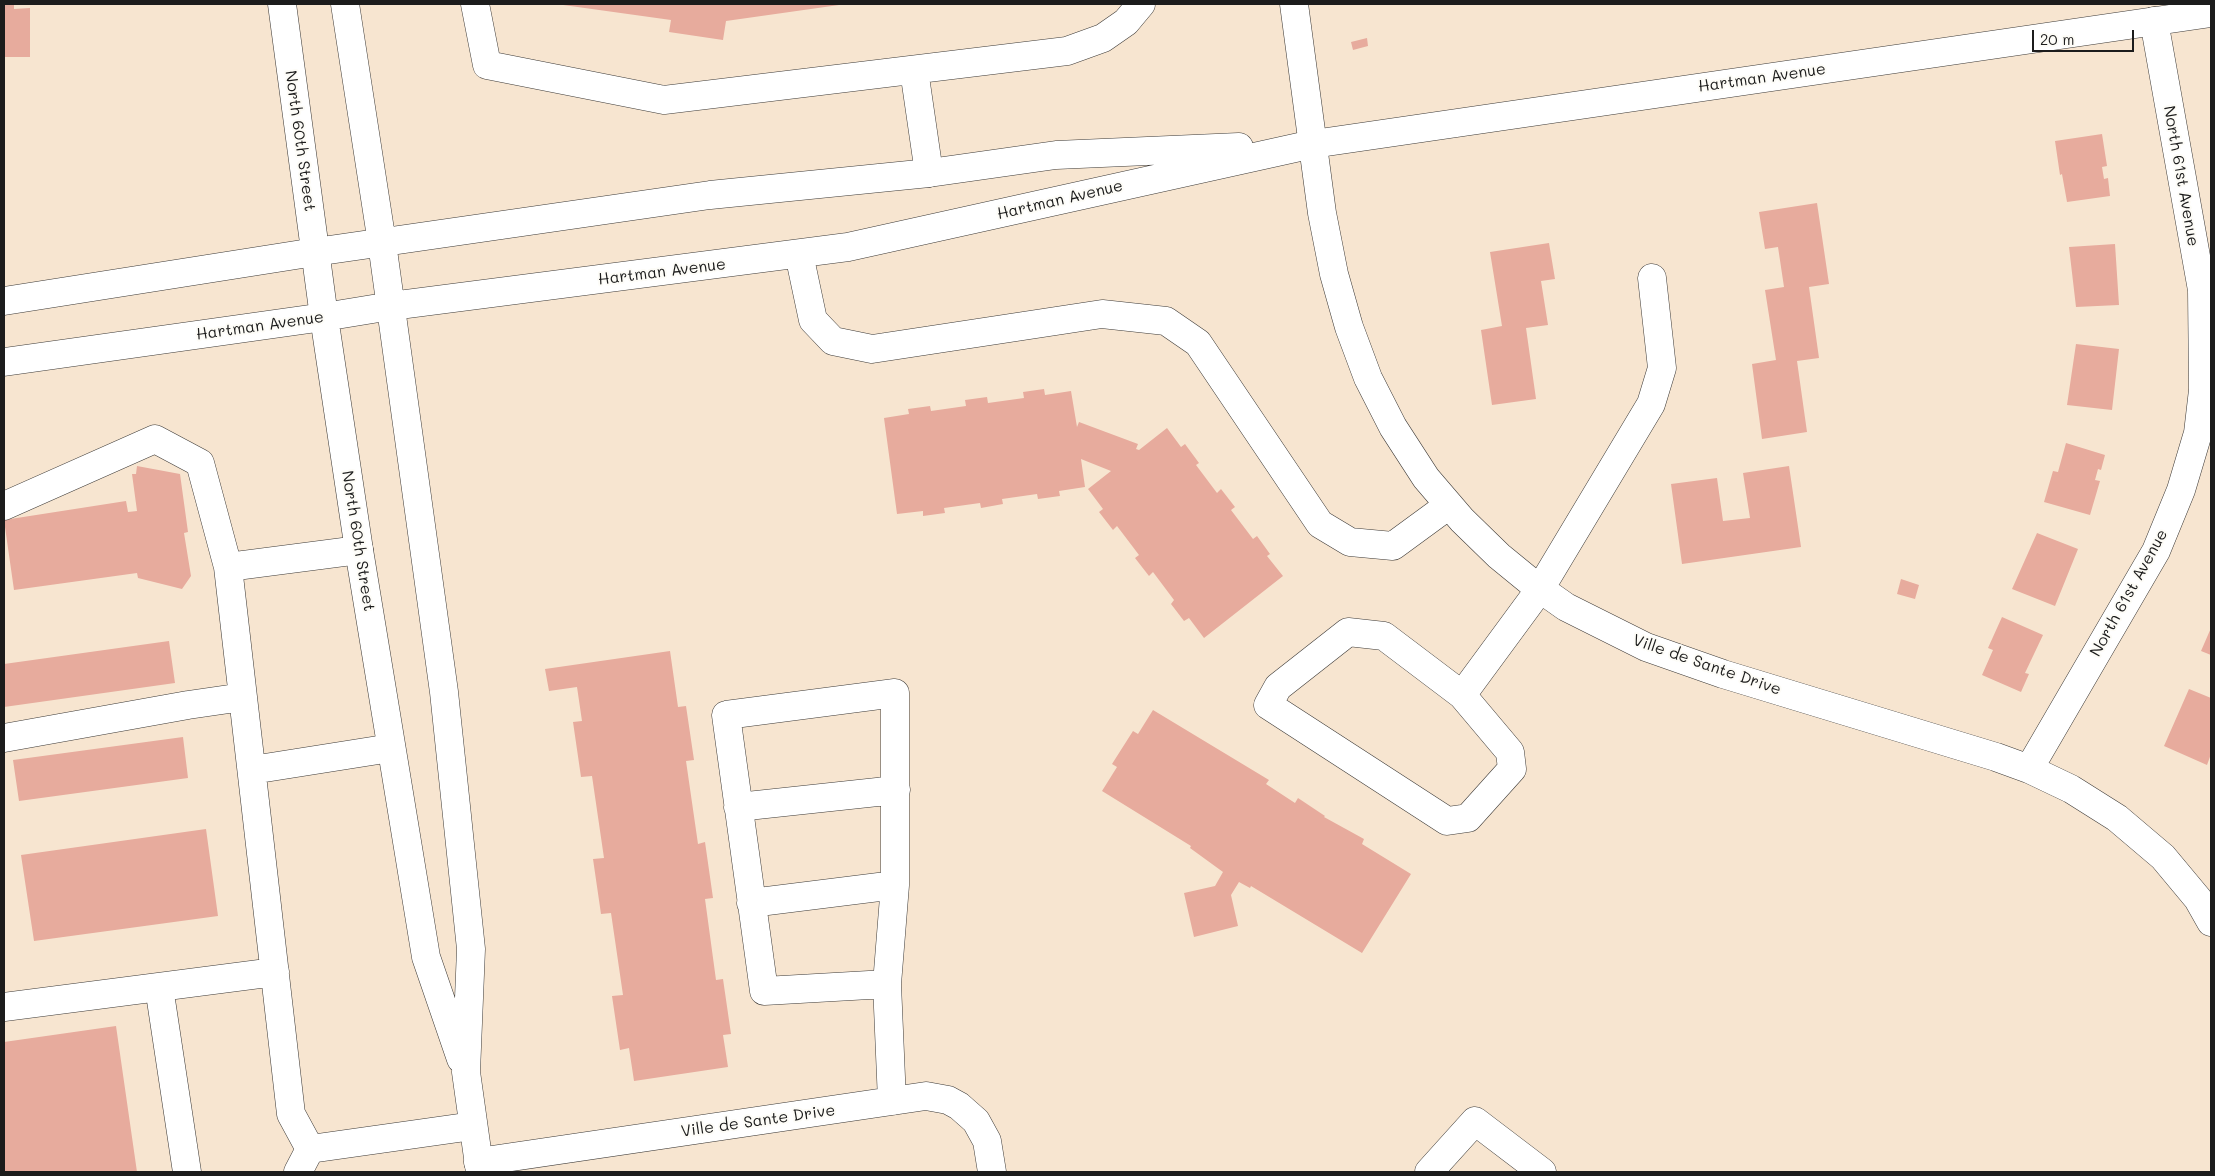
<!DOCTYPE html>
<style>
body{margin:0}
#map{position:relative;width:2215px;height:1176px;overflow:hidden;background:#f7e5d0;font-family:Mali,sans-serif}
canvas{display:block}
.frame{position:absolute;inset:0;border:5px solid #1c1c1c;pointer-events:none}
.scale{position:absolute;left:2032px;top:30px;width:102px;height:22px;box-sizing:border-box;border:2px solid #1c1c1c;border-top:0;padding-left:6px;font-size:15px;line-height:18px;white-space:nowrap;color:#1c1c1c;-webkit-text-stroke:4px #fdfcf7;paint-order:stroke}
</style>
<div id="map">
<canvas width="2215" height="1176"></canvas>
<div class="frame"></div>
<div class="scale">20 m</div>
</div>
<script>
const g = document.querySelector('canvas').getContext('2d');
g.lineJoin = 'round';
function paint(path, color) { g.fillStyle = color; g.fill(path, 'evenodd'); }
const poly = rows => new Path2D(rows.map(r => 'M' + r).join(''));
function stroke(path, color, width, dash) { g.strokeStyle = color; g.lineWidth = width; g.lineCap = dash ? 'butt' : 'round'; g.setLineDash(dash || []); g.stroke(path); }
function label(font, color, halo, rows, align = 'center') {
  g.font = font + ' Mali,sans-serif'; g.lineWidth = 4; g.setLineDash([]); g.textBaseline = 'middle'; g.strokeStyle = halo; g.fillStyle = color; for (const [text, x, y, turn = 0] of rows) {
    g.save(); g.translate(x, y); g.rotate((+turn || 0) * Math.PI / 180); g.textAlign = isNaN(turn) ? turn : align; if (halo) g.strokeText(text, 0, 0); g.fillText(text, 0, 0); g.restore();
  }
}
const building = poly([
 [4,4,14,4,14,9,30,8,30,57,4,57],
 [556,4,839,4,839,5,726,21,723,40,669,32,671,20],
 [1367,38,1368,46,1353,50,1351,42],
 [2102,134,2107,166,2102,167,2104,179,2108,178,2110,196,2067,202,2062,174,2060,175,2055,141],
 [1817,203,1829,284,1809,287,1819,358,1797,361,1807,432,1762,439,1752,364,1776,360,1765,290,1784,287,1778,247,1765,249,1759,212],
 [1549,243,1555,279,1541,281,1548,325,1526,328,1536,399,1492,405,1481,330,1502,326,1490,252],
 [2115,244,2119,305,2076,307,2069,247],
 [2076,344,2119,349,2112,410,2067,405],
 [1044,389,1045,395,1071,391,1077,427,1079,422,1138,444,1136,449,1139,450,1167,428,1181,447,1185,444,1199,463,1196,465,1217,493,1221,489,1235,507,1231,510,1253,539,1257,536,1270,554,1267,556,1283,576,1204,638,1189,618,1184,621,1171,604,1174,600,1153,572,1149,576,1135,558,1139,555,1117,526,1113,530,1099,512,1103,509,1088,489,1111,471,1081,459,1085,487,1059,491,1060,496,1038,499,1037,494,1002,499,1003,504,981,508,980,503,944,508,945,513,923,516,923,511,897,514,884,418,909,414,908,409,930,406,931,411,966,406,965,400,987,397,988,403,1024,398,1023,392],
 [2066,443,2105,455,2101,470,2098,469,2095,480,2100,481,2090,515,2044,502,2053,471,2058,472],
 [137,466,180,474,188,532,184,533,191,576,182,589,138,578,137,573,14,590,4,520,126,501,128,512,137,511,132,474,136,474],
 [1789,466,1801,547,1682,564,1671,484,1717,478,1723,521,1750,518,1743,473],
 [2037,533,2078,549,2055,606,2012,589],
 [1901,579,1919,585,1915,599,1897,594],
 [2002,617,2043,635,2025,673,2029,674,2021,692,1982,675,1993,650,1988,648],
 [2211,628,2211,655,2201,651],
 [169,641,175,683,4,707,4,664],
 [670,651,678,707,686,706,694,760,686,761,698,844,705,842,713,898,705,899,716,980,723,979,731,1034,723,1035,728,1067,634,1081,629,1048,620,1050,612,996,623,995,611,913,601,914,593,859,604,858,592,776,581,777,573,722,582,721,577,687,549,691,545,669],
 [2189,689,2211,698,2211,754,2207,765,2164,746],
 [1153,710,1269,780,1266,784,1295,803,1298,798,1325,816,1324,817,1364,839,1362,844,1411,874,1362,953,1251,886,1250,888,1239,882,1231,895,1238,926,1194,937,1184,893,1215,886,1223,872,1190,848,1191,846,1102,791,1117,767,1112,764,1133,731,1138,734],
 [183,737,188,778,19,801,13,760],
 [206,829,218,916,34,941,21,855],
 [116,1026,137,1172,4,1172,4,1042]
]);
const minor = poly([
 [475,4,487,65,664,100,1067,51,1103,38,1126,22,1141,4],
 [1294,4,1322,213,1334,274,1349,327,1368,378,1393,427,1426,478,1462,520,1499,556,1532,583,1566,607,1646,647,1723,674,1996,757,2029,769,2071,789,2117,818,2163,857,2198,899,2211,922],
 [914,70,929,173],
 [799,254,813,320,833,341,872,349,1102,314,1166,321,1198,343,1320,524,1350,542,1393,546,1449,505],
 [4,301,315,252],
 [4,362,324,317],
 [4,506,155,439,200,463,228,567],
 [359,550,228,567,291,1114,310,1149,473,1126],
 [1462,695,1510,752,1512,769,1468,818,1447,821,1268,705,1278,687,1348,632,1384,636,1462,695,1540,589,1651,404,1662,368,1652,278],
 [4,738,188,705,243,697],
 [2029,769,2156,551,2181,490,2198,433,2203,390,2202,290,2154,21],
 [252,770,391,748],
 [738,807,896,790],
 [751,903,895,885],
 [887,984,764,991,726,715,895,693,895,885,887,984,892,1101],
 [159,987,187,1172],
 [4,1007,275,972],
 [478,1162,926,1096,948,1100,959,1106,976,1121,987,1141,992,1172],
 [298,1172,310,1149],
 [1429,1172,1475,1121,1542,1172]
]);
const major = poly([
 [282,4,324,317,359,550,426,957,461,1059],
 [345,4,382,243,444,692,471,949,466,1072,480,1172],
 [315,252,710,195,929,173,1056,155,1239,147],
 [324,317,391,306,848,247,1313,144,2211,13]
]);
const streetNames = [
 ["Hartman Avenue",1762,78,-8],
 ["North 60th Street",300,141,82],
 ["North 61st Avenue",2181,176,80],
 ["Hartman Avenue",1060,200,-13],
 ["Hartman Avenue",662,272,-7],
 ["Hartman Avenue",260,326,-8],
 ["North 60th Street",358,541,81],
 ["North 61st Avenue",2129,593,-61],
 ["Ville de Sante Drive",1707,665,19],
 ["Ville de Sante Drive",758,1121,-8]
];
paint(building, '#e7ab9d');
stroke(minor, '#3d3a37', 29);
stroke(major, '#3d3a37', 29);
stroke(minor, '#fff', 28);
stroke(major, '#fff', 28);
label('16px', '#1c1c1c', '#fdfcf7', streetNames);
</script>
